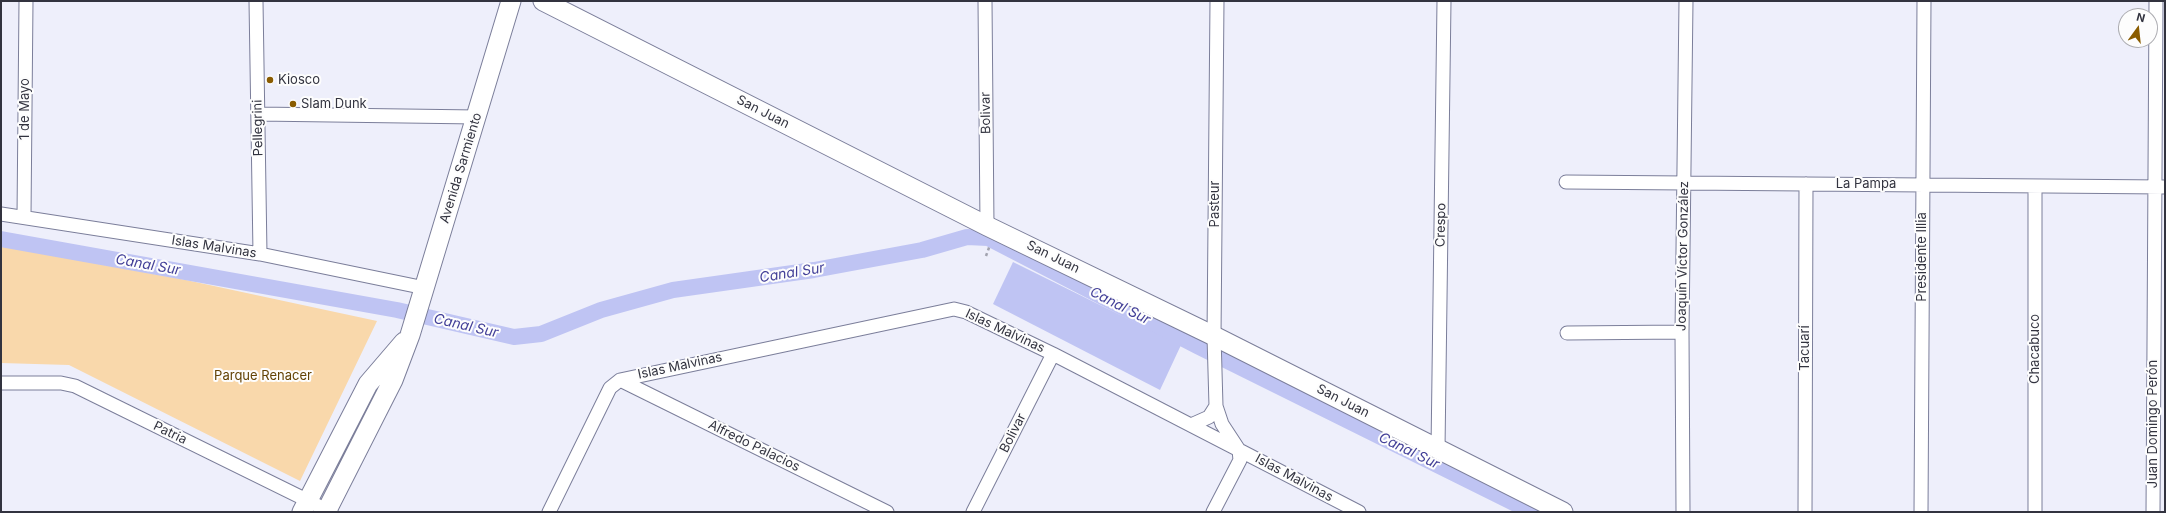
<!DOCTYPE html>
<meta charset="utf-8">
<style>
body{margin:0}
#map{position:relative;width:2166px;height:513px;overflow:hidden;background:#eeeffb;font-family:Inter,sans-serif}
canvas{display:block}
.frame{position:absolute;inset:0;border:2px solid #32333f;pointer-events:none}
.north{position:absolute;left:2118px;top:8px;width:40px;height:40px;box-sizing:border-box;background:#fdfdfd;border:1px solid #acacb1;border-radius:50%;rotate:15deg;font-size:11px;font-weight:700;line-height:16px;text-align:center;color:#32333f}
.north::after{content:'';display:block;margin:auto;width:14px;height:18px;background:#8a5c00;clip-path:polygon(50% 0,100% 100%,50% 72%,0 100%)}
</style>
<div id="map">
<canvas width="2166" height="513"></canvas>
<div class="frame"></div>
<div class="north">N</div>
</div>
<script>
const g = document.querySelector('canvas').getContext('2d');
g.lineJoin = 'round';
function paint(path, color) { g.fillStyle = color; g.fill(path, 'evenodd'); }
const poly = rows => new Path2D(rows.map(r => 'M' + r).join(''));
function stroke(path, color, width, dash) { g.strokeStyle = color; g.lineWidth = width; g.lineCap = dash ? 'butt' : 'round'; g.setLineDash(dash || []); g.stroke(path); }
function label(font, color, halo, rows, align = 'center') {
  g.font = font + ' Inter,sans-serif'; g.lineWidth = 4; g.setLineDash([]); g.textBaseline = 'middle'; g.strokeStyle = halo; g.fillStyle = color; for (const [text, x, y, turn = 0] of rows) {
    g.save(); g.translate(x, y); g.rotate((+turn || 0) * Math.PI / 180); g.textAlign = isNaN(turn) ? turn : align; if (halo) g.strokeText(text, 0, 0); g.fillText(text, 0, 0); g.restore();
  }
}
const green = poly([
 [1,246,186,280,377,321,300,481,69,365,1,363]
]);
const water = poly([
 [1013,262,1181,345,1160,390,993,304]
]);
const canal = poly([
 [1,239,397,310,514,337,541,334,601,310,673,290,814,270,922,250,967,237,988,238,1197,346,1532,512]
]);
const path = poly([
 [986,256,990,245]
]);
const street = poly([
 [256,1,260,254],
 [985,1,987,226],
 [258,114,477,117],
 [1566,182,2165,187],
 [1,214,260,254,425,288],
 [24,216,26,1],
 [1567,333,1682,332],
 [620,380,887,512],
 [1,383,61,383,75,386,331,512],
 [1191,425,1209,417,1216,406],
 [1438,449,1444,1],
 [549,512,610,388,620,380,954,309,966,312,1053,354,1359,512],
 [973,512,1053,354],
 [1213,512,1240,460,1239,450,1222,424,1216,406,1214,336,1217,1],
 [1683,512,1682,332,1686,1],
 [1805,512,1806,184],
 [1921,512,1924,1],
 [2035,512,2035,186],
 [2153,512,2156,1]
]);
const secondary = poly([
 [543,1,987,226,1214,336,1563,512],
 [302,512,368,384,404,342],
 [326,512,393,380,410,335,511,1]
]);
const markers = [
 [270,80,4,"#8a5c00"],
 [293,104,4,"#8a5c00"]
];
const poiNames = [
 ["Kiosco",278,80],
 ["Slam Dunk",301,104]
];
const streetNames = [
 ["1 de Mayo",25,109,-90],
 ["San Juan",763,112,27],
 ["Bolivar",986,113,-91],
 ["Pellegrini",258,128,-91],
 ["Avenida Sarmiento",461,168,-73],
 ["La Pampa",1866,184],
 ["Pasteur",1215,204,-90],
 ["Crespo",1441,225,-89],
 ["Islas Malvinas",214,247,9],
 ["Joaquín Víctor González",1683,256,-89],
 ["San Juan",1053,257,26],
 ["Presidente Illia",1922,257,-90],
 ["Islas Malvinas",1005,331,25],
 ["Tacuarí",1805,348,-90],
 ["Chacabuco",2035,349,-90],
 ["Islas Malvinas",680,366,-12],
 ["San Juan",1343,401,27],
 ["Juan Domingo Perón",2153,424,-90],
 ["Patria",170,433,26],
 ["Bolivar",1013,433,-63],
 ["Alfredo Palacios",754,446,26],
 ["Islas Malvinas",1294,478,28]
];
const parkNames = [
 ["Parque Renacer",263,376]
];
const waterNames = [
 ["Canal Sur",148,265,10],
 ["Canal Sur",792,273,-9],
 ["Canal Sur",1120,306,27],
 ["Canal Sur",466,326,13],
 ["Canal Sur",1409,451,26]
];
paint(green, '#f9d8ab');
paint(water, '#bfc4f3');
stroke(canal, '#bfc4f3', 16);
stroke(street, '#7b7e9a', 15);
stroke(secondary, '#7b7e9a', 21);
stroke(path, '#a2a3af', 2.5, [3, 3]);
stroke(street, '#fff', 13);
stroke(secondary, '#fff', 19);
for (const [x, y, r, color] of markers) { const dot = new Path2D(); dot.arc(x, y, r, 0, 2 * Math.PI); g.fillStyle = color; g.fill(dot); stroke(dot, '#fdfdfd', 1.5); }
label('13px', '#32333f', '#fdfdfd', poiNames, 'left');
label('13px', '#32333f', '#fdfdfd', streetNames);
label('13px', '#634204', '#fdfdfd', parkNames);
label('italic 14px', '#434098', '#fdfdfd', waterNames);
</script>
